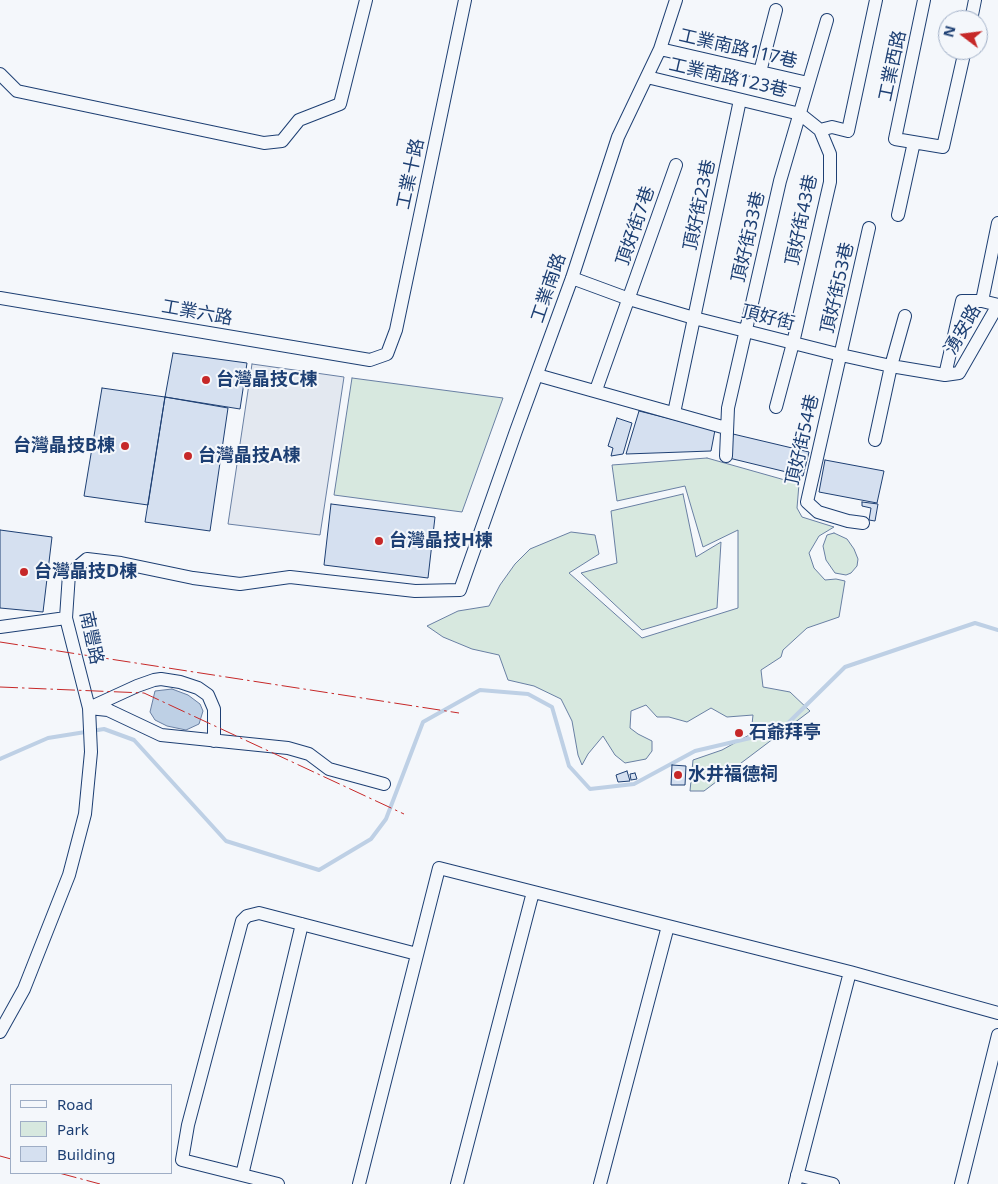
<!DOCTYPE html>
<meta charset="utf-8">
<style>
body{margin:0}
#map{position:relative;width:998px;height:1184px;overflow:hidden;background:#f4f7fb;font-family:"Noto Sans",sans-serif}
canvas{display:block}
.legend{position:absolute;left:10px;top:1084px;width:162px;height:90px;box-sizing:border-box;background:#f4f7fb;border:1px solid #9eadc5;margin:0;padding:6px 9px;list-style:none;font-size:15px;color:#1d3f73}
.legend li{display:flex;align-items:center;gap:10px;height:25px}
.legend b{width:25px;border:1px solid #9eadc5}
.north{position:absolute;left:938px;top:10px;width:50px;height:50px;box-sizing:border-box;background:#f4f7fb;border:1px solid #9eadc5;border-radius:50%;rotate:285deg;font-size:14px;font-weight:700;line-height:20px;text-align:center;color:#1d3f73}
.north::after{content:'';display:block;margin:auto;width:18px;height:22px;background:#c62828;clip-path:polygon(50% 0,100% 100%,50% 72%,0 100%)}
</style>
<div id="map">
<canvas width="998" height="1184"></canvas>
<ul class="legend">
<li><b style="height:6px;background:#f4f7fb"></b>Road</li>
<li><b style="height:14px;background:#d7e8df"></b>Park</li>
<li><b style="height:14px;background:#d5e0f0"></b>Building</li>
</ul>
<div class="north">N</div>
</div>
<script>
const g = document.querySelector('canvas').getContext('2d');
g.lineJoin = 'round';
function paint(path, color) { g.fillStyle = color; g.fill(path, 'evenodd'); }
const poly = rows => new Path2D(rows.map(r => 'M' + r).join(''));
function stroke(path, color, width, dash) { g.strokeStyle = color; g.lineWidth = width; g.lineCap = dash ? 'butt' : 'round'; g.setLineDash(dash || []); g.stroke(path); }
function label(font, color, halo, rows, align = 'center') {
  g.font = font + ' "Noto Sans","Noto Sans TC",sans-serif'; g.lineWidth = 4; g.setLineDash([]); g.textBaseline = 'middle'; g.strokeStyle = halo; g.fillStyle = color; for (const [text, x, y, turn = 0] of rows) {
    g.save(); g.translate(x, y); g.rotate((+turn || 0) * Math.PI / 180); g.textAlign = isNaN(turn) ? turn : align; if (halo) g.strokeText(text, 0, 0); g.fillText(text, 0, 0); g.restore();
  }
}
const green = poly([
 [352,378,503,398,462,512,334,495,352,378],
 [707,458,799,484,797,508,802,517,834,527,819,536,809,553,814,568,825,580,836,579,845,581,839,617,807,628,783,650,781,657,761,670,763,687,790,692,810,711,704,791,690,791,693,760,722,750,751,734,753,715,727,717,711,708,687,722,669,717,657,717,646,705,631,711,630,728,638,734,652,741,652,751,646,759,625,763,615,755,603,736,588,754,582,765,578,755,572,721,561,699,534,686,508,680,499,655,472,649,443,637,427,626,458,611,489,606,500,585,515,564,530,549,571,532,595,535,599,554,569,573,642,638,738,608,738,530,703,547,685,486,617,501,612,465,707,458],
 [683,494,696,557,721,542,717,608,642,630,581,573,617,563,611,511,683,494],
 [834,533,847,539,854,549,858,559,857,566,851,573,846,575,835,573,826,560,823,546,827,535,834,533]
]);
const parking = poly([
 [252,364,344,377,320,535,228,524,252,364]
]);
const water = poly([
 [172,689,188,695,200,704,203,711,199,724,186,730,167,726,155,720,150,712,155,691,172,689]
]);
const stream = poly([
 [0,759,48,738,104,729,134,740,226,841,319,870,371,839,386,819,423,722,480,690,528,694,552,707,569,766,590,789,634,784,695,751,780,731,845,667,975,623,998,630]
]);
const building = poly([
 [173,353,247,363,240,409,165,397,173,353],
 [102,388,165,397,148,505,84,496,102,388],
 [165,397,228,408,210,531,145,522,165,397],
 [639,411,715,430,711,451,626,454,639,411],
 [617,418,632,423,623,454,611,456,613,448,608,446,617,418],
 [733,434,809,452,803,476,729,458,733,434],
 [825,460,884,471,877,503,819,492,825,460],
 [862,502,878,504,875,521,869,520,871,508,862,506,862,502],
 [331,504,435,517,428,578,324,565,331,504],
 [0,530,52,537,43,612,0,608,0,530],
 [742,730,743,734,736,736,735,732,742,730],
 [672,765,686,766,685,785,671,785,672,765],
 [627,771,630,781,618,782,616,775,627,771],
 [635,773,637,779,631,780,630,774,635,773]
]);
const minor = poly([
 [924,0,895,139,943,147,965,50],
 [971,20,975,0],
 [660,49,808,83],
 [760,72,776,10],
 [0,74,17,91,264,143,282,141,299,120,340,104,366,0],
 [647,77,800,114,820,130,830,154,830,182,793,343,776,407],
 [820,130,832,127,848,131,876,0],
 [898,215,914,142],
 [572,278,629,299,694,318,841,355,891,366,945,375,959,373,998,305],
 [0,298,370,360,387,354,396,330,465,0],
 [982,301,998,223],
 [537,375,726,428],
 [945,375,962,301,982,301,998,305],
 [596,390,676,165],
 [674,413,740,100],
 [875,440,891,366,905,316],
 [726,456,728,408,780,181,827,20],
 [863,523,848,521,818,512,807,502,869,228],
 [0,627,66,618],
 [89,708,108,710,161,735,288,748,309,754,329,769,384,784],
 [89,708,137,686,154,680,161,679,180,682,198,688,208,695,214,709,214,741],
 [0,1032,24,989,69,875,85,814,91,752,89,708,66,618,69,574,87,559,121,563,193,578,240,584,290,577,415,591,460,590,516,431,572,278,618,137,660,49,676,0],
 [242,1175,302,924],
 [797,1175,833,1184],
 [278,1184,182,1160,188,1125,242,921,247,916,259,913,417,954],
 [359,1184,439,868,850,972,998,1013],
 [457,1184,533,892],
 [600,1184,668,926],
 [795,1184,850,972],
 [961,1184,998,1035]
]);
const power = poly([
 [0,642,459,713],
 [0,687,144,693,404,814],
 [0,1156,11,1159],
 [59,1173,100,1184]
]);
const markers = [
 [206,380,5,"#c62828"],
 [125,446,5,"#c62828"],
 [188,456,5,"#c62828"],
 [379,541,5,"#c62828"],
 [24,572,5,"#c62828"],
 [739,733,5,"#c62828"],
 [678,775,5,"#c62828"]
];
const streetNames = [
 ["工業南路117巷",738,49,13],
 ["工業西路",893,66,-78],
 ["工業南路123巷",728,78,13],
 ["工業十路",411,174,-78],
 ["頂好街23巷",700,205,-78],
 ["頂好街43巷",802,220,-78],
 ["頂好街7巷",636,226,-71],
 ["頂好街33巷",749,237,-77],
 ["工業南路",549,288,-71],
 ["頂好街53巷",838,288,-77],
 ["工業六路",197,313,10],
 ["頂好街",768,318,14],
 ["湧安路",963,330,-60],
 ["頂好街54巷",803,440,-77],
 ["南豐路",91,638,78]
];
const poiNames = [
 ["台灣晶技C棟",216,380],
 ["台灣晶技B棟",115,446,"right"],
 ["台灣晶技A棟",198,456],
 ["台灣晶技H棟",389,541],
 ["台灣晶技D棟",34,572],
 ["石爺拜亭",749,733],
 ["水井福德祠",688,775]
];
paint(green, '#d7e8df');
stroke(green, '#687fa3', 1);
paint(parking, '#e3e8f0');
stroke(parking, '#687fa3', 1);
paint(water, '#bed0e5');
stroke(water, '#687fa3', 1);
stroke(stream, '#bed0e5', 4);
paint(building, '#d5e0f0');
stroke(building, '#1d3f73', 1);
stroke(minor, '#1d3f73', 14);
stroke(minor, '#f4f7fb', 12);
stroke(power, '#c62828', 1, [18, 4, 2.5, 4]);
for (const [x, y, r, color] of markers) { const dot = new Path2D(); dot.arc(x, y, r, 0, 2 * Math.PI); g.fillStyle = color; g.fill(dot); stroke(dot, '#f4f7fb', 2); }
label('18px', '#1d3f73', '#f4f7fb', streetNames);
label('bold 18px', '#1d3f73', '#f4f7fb', poiNames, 'left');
</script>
